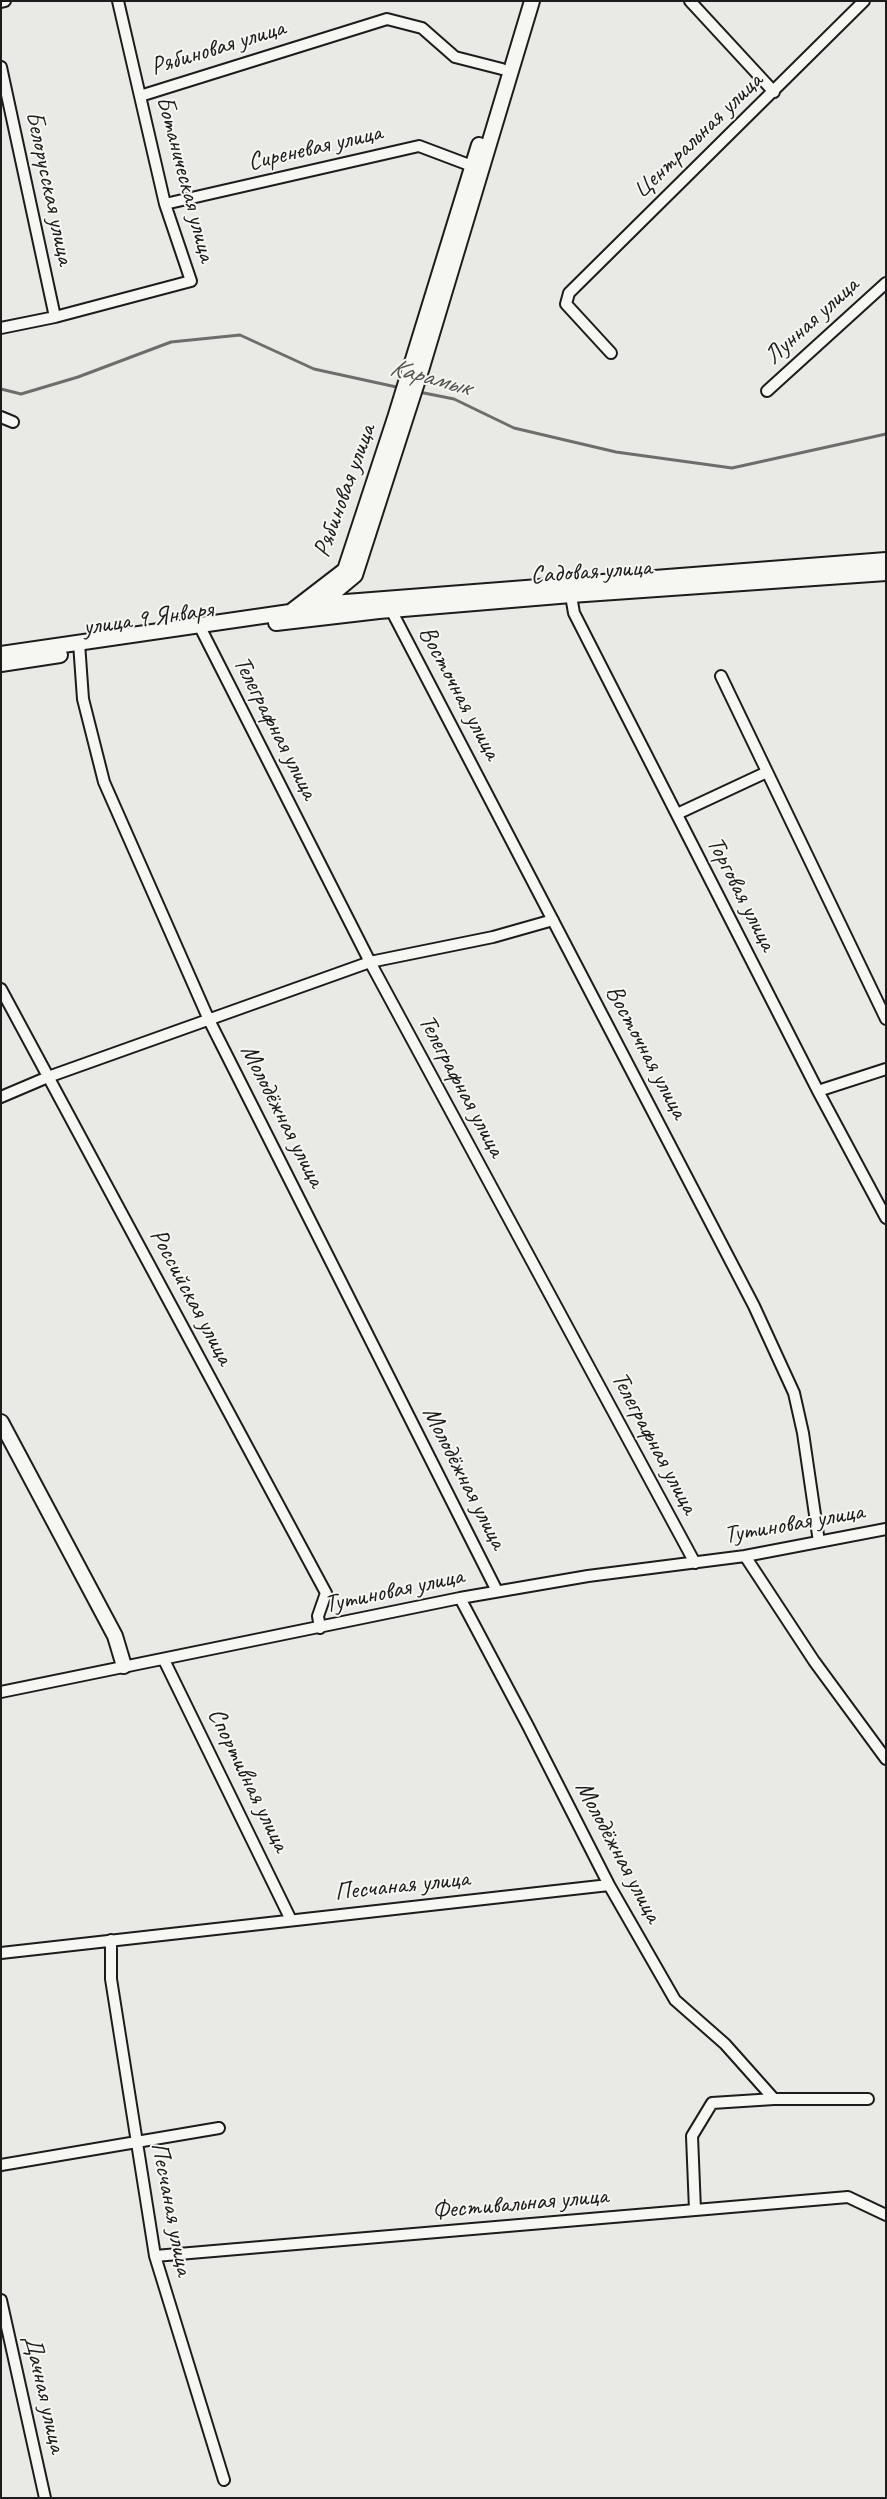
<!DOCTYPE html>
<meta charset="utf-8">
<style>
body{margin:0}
#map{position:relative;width:887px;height:2499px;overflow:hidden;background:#e9e9e5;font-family:Caveat,sans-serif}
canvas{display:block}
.frame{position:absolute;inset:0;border:2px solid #1c1c1c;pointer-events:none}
</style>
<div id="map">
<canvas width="887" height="2499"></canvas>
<div class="frame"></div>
</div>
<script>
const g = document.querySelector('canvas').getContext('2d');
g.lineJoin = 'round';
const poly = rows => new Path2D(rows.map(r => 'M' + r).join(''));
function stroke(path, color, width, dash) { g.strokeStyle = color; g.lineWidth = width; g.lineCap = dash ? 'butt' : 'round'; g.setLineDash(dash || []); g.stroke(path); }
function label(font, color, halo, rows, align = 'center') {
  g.font = font + ' Caveat,sans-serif'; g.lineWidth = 4; g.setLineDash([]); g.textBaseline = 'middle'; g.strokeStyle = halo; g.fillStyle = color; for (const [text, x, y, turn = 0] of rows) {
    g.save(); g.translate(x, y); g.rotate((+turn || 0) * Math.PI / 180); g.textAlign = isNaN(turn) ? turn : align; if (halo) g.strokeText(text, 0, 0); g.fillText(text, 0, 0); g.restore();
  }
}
const stream = poly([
 [1,389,21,394,78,377,171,342,240,335,314,369,401,388],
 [419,392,454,399,514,428,616,452,732,468,886,434]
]);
const street = poly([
 [690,1,774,92],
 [1,2,5,1],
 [1,67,55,317],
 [140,96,387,19,422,28,455,57,502,69],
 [165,204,419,146,472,166],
 [1,328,55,317,191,281,165,204,118,1],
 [611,353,566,304,569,293,864,1],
 [767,391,886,283],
 [1,417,13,422],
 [570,590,574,613,818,1091,886,1218],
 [389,606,754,1306,794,1393,803,1433,819,1542],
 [199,625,370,962,695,1563],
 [79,643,83,699,104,782,209,1020,497,1591],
 [721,676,886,1019],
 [677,814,767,772],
 [1,989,326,1593,318,1616,320,1628],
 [818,1091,886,1069],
 [1,1097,48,1077,370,962,493,937,553,920],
 [745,1556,814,1661,886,1759],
 [460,1598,528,1726,609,1885,675,2000,725,2044,774,2099],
 [164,1660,291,1920],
 [1,1692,460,1598,588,1576,745,1556,886,1529],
 [111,1940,111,1979,155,2256,224,2480],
 [1,1953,609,1885],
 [1,2165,219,2128],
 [695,2210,692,2136,712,2103,774,2099,868,2099],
 [155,2256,848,2197,886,2215],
 [1,2300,45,2498]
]);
const secondary = poly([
 [319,605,355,575,422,367,532,1],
 [293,610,345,570,395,418,479,145],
 [276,623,379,611,571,595,886,573],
 [1,654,290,612,333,603,886,560],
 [1,664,60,655],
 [1,1422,115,1636,124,1666]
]);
const streetNames = [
 ["Рябиновая улица",218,48,-17],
 ["Центральная улица",698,136,-44],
 ["Сиреневая улица",315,148,-13],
 ["Ботаническая улица",185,179,75],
 ["Белорусская улица",49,188,78],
 ["Лунная улица",812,321,-42],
 ["Рябиновая улица",345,491,-70],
 ["Садовая улица",591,572,-4],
 ["улица 9 Января",148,619,-8],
 ["Восточная улица",459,693,62],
 ["Телеграфная улица",275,728,63],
 ["Торговая улица",741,894,63],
 ["Восточная улица",646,1052,62],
 ["Телеграфная улица",461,1086,62],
 ["Молодёжная улица",282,1116,63],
 ["Российская улица",191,1297,62],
 ["Телеграфная улица",654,1443,62],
 ["Молодёжная улица",464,1478,63],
 ["Тутиновая улица",794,1524,-10],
 ["Тутиновая улица",394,1591,-12],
 ["Спортивная улица",248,1780,64],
 ["Молодёжная улица",618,1852,62],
 ["Песчаная улица",402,1886,-6],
 ["Фестивальная улица",520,2204,-5],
 ["Песчаная улица",171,2209,79],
 ["Дачная улица",44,2394,77]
];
const waterNames = [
 ["Карамык",430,378,15]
];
stroke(stream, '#6d6d6c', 3);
stroke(street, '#1c1c1c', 14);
stroke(secondary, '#1c1c1c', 18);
stroke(street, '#f6f6f2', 10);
stroke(secondary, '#f6f6f2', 14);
label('25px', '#1c1c1c', '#f6f6f2', streetNames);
label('italic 26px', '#525251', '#f6f6f2', waterNames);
</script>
